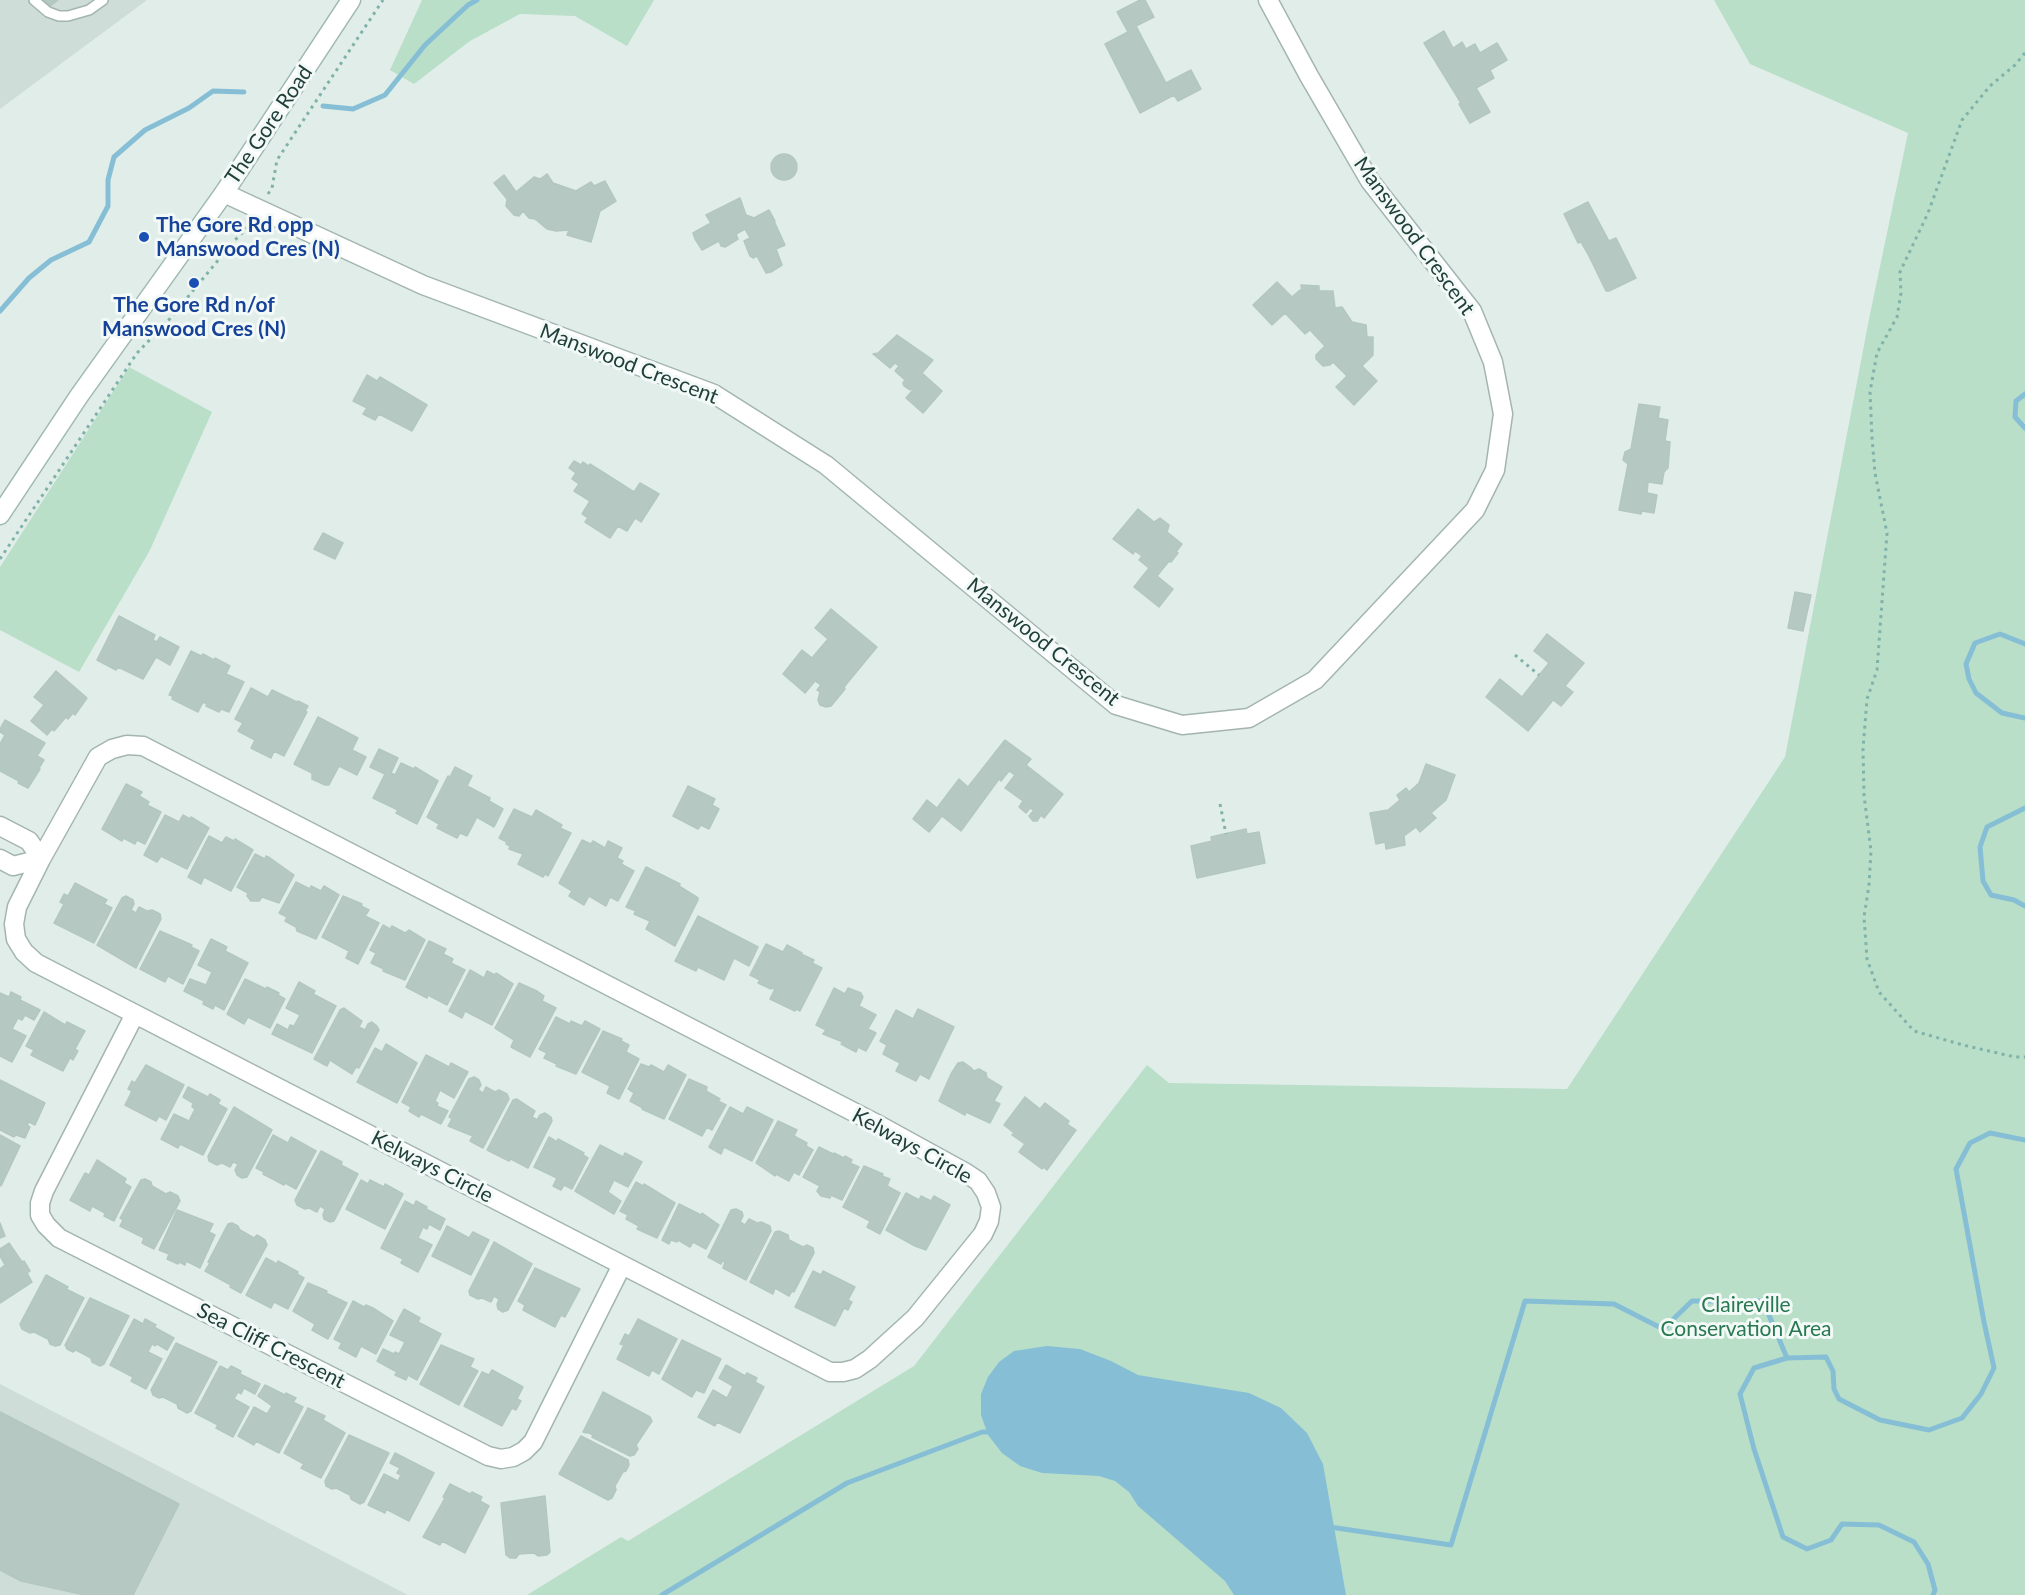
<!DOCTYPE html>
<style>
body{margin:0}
canvas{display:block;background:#e1ede9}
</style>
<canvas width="2025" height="1595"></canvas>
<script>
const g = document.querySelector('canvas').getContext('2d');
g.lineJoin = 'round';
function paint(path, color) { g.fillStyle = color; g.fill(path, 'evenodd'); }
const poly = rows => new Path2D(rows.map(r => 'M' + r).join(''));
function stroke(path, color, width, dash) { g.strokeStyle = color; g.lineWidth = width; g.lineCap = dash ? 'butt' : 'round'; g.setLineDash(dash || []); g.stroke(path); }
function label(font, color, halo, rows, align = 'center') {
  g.font = font + ' Lato,sans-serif'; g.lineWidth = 6; g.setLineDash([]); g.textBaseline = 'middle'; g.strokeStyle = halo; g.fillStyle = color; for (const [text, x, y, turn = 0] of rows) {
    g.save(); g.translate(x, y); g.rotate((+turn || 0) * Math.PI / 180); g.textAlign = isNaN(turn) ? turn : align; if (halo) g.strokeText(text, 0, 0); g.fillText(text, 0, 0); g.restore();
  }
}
const built = poly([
 [0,0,147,0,0,109],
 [0,1384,408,1595,0,1595]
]);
const green = poly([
 [422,0,654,0,627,46,575,16,520,14,470,41,414,84,390,70],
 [1714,0,2025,0,2025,1595,527,1595,621,1537,628,1541,914,1366,1147,1065,1169,1083,1567,1089,1785,757,1870,314,1908,133,1750,64],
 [129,367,212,412,150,550,79,672,0,630,0,567]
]);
const water = poly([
 [1047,1346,1080,1349,1111,1361,1138,1375,1249,1393,1281,1408,1307,1433,1323,1464,1346,1595,1234,1595,1225,1581,1138,1506,1129,1492,1115,1481,1099,1476,1042,1473,1020,1466,1002,1453,988,1435,981,1415,981,1394,988,1377,999,1362,1014,1351]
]);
const stream = poly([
 [323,106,353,109,385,95,425,45,468,5,477,0],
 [0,311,29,278,51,260,89,242,108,206,108,180,114,157,145,130,189,108,213,91,244,92],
 [2025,394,2016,401,2015,417,2025,428],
 [2025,644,2000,634,1975,643,1966,664,1969,679,1976,693,2002,713,2025,718],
 [2025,808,1987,827,1980,847,1983,881,1991,895,2014,900,2025,906],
 [1330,1527,1451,1545,1525,1301,1614,1304,1663,1329,1692,1301,1763,1301,1787,1358],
 [662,1595,847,1483,982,1432,992,1432],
 [1933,1595,1935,1590,1928,1564,1914,1542,1879,1525,1842,1524,1831,1540,1807,1549,1783,1537,1754,1449,1740,1394,1754,1368,1787,1358,1826,1357,1833,1371,1834,1389,1839,1399,1880,1420,1929,1430,1962,1418,1981,1394,1994,1368,1984,1322,1956,1169,1970,1143,1990,1133,2025,1140]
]);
const building = poly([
 [44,0,58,0,49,7,44,0],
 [1140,0,1145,0,1154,17,1136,26,1166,83,1191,70,1201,89,1178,101,1174,95,1140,113,1105,44,1128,32,1117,12,1140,0],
 [1444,31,1453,48,1462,42,1466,49,1475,44,1480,53,1497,43,1507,60,1490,70,1494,78,1476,88,1490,112,1470,123,1459,104,1461,103,1424,43,1444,31],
 '771 167a13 13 0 1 1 26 0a13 13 0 1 1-26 0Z',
 [547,174,553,183,576,191,591,182,594,186,605,181,616,201,600,211,591,242,567,235,569,230,556,231,547,229,535,219,529,218,523,211,519,216,514,215,506,206,507,199,494,183,504,175,516,192,534,177,540,179,547,174],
 [740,198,746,215,754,218,769,210,775,221,774,221,785,245,776,249,782,265,771,272,766,273,757,256,753,258,750,256,744,241,750,238,745,229,736,234,738,239,725,247,721,246,719,241,702,250,695,239,693,233,711,223,706,215,740,198],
 [1588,202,1609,241,1616,238,1636,278,1609,291,1606,291,1588,254,1581,242,1578,243,1564,214,1588,202],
 [1277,282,1292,297,1300,290,1302,292,1301,285,1319,286,1319,291,1333,291,1335,308,1342,307,1352,322,1366,325,1367,337,1373,337,1373,355,1362,366,1377,381,1354,405,1336,387,1347,376,1333,362,1330,365,1323,366,1316,359,1316,355,1325,346,1310,330,1305,334,1285,313,1272,325,1253,305,1277,282],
 [897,335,933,360,922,373,942,391,923,413,906,398,913,390,911,389,910,390,904,386,903,383,905,380,895,371,899,366,895,363,890,368,873,354,878,353,897,335],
 [367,375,377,381,380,377,427,405,412,431,379,414,375,420,363,414,367,408,353,401,367,375],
 [1639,404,1660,407,1658,418,1668,420,1665,441,1670,442,1668,468,1664,472,1662,484,1648,482,1647,493,1657,495,1654,513,1642,511,1641,514,1619,510,1628,464,1623,460,1625,452,1631,449,1639,404],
 [574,461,581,465,583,462,589,466,590,464,634,492,640,483,659,494,641,522,635,518,627,531,618,526,610,538,585,522,588,518,582,514,590,501,574,491,579,484,572,479,576,473,569,468,574,461],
 [1138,509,1154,522,1160,518,1169,525,1167,532,1182,544,1176,552,1178,553,1171,562,1169,561,1157,576,1173,589,1159,607,1134,587,1149,568,1139,560,1142,556,1135,551,1133,554,1113,539,1138,509],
 [323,533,343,543,335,559,314,549,323,533],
 [1795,592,1811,595,1803,631,1788,628,1795,592],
 [831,609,877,647,844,687,845,689,831,706,826,707,820,705,818,700,820,692,817,690,821,685,815,681,805,693,783,674,802,650,812,658,828,639,815,628,831,609],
 [119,616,155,635,153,640,157,642,160,637,179,647,170,665,156,657,143,679,118,667,116,670,97,660,119,616],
 [1547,634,1584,663,1565,686,1573,692,1561,706,1553,700,1528,731,1486,697,1500,679,1522,697,1549,663,1534,651,1547,634],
 [191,651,201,656,203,654,214,660,215,658,230,666,226,674,244,682,229,712,221,709,219,712,206,706,207,704,203,702,198,712,172,699,173,696,169,695,191,651],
 [56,671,87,698,75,715,73,713,68,719,66,717,54,731,52,729,47,735,31,721,44,705,34,697,56,671],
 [251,688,268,697,272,690,297,702,298,701,308,706,305,711,307,712,284,756,274,751,271,758,251,748,255,740,238,731,243,723,235,719,251,688],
 [318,717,358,738,352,750,366,757,357,775,339,766,329,785,325,785,312,779,312,773,294,764,318,717],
 [5,720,45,743,37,756,44,760,39,768,40,769,28,788,18,783,19,781,0,771,0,744,5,735,0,732,0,729,5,720],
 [1005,740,1031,759,1026,765,1063,794,1044,818,1041,815,1037,821,1033,821,1029,816,1034,810,1030,808,1026,813,1019,807,1023,801,1005,788,1015,775,1009,771,1001,781,999,779,961,831,942,816,929,832,913,819,927,800,937,808,959,779,968,787,1005,740],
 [379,749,398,758,391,773,395,775,401,763,414,769,415,767,438,781,417,824,396,813,398,810,373,798,385,774,370,767,379,749],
 [1426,764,1455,775,1446,800,1431,813,1436,818,1420,832,1416,827,1404,836,1405,845,1386,849,1385,842,1376,844,1370,813,1388,810,1400,800,1397,795,1406,788,1409,792,1419,783,1426,764],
 [455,767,472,776,467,786,490,798,489,801,503,809,494,827,475,816,476,819,467,836,460,833,457,838,437,828,439,824,427,817,448,776,450,777,455,767],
 [126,784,142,792,139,796,149,802,147,805,161,812,145,844,137,840,135,844,123,838,122,841,102,829,126,784],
 [688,786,715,799,712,805,719,809,709,829,701,825,698,829,673,816,688,786],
 [514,809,532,817,536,810,562,825,560,828,571,833,548,876,545,874,543,877,518,864,523,854,509,849,510,846,506,844,507,842,499,838,514,809],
 [165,815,179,822,183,815,190,819,191,817,209,828,187,869,161,856,157,862,144,855,165,815],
 [1246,829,1247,834,1259,832,1265,863,1197,878,1191,846,1212,841,1211,837,1246,829],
 [209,836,222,843,226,837,234,841,235,839,253,850,231,891,204,877,201,884,188,877,209,836],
 [582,840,591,844,593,841,605,848,608,841,622,848,617,858,623,861,621,864,634,871,618,901,610,897,606,906,589,896,584,905,569,896,572,891,559,883,582,840],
 [255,854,265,859,266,856,270,858,294,875,279,903,262,897,259,901,251,901,247,896,248,893,237,887,255,854],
 [646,867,680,884,679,886,698,898,698,900,675,946,646,929,650,921,634,914,636,911,626,907,646,867],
 [296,882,310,889,311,886,321,891,324,886,339,895,316,939,297,931,296,927,285,921,287,917,279,913,296,882],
 [75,883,107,900,104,904,112,908,94,943,54,923,64,904,60,902,64,894,68,896,75,883],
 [126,896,133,900,134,904,131,910,136,913,139,907,147,911,152,910,160,914,161,919,136,968,97,945,122,898,126,896],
 [343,896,362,904,361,906,369,910,365,916,379,923,358,964,346,958,349,951,322,937,343,896],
 [698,916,758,947,749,966,734,958,724,980,698,967,696,971,675,961,698,916],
 [383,925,390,929,392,926,405,933,409,930,425,940,405,980,383,971,384,969,371,963,376,953,370,950,383,925],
 [160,931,192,945,191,947,199,951,183,984,168,976,165,982,140,969,160,931],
 [211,939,227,947,225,951,248,963,224,1010,215,1005,213,1009,203,1004,204,1001,184,991,190,979,206,985,212,972,198,965,211,939],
 [429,941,446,949,443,954,453,959,451,963,465,970,447,1005,428,995,427,998,406,987,429,941],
 [766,944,783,952,787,945,802,953,801,954,814,960,812,963,822,968,800,1011,796,1009,795,1011,770,999,775,989,772,988,771,989,758,983,760,980,750,975,766,944],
 [470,970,484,978,487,971,495,975,496,973,513,984,492,1025,465,1011,462,1018,449,1011,470,970],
 [245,979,266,989,267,987,279,993,278,995,285,999,270,1028,248,1017,244,1024,227,1014,245,979],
 [299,982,315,991,313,994,336,1006,312,1053,272,1034,277,1024,288,1030,290,1025,294,1026,300,1015,286,1008,299,982],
 [519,983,537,991,544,996,542,1001,556,1008,530,1057,511,1047,514,1040,495,1028,519,983],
 [834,988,845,994,848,988,861,993,863,997,859,1006,876,1015,868,1029,876,1033,866,1051,858,1047,856,1052,841,1044,843,1042,823,1034,826,1030,816,1025,834,988],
 [11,992,21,997,20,1000,40,1010,34,1020,25,1015,22,1020,18,1018,12,1029,26,1036,12,1062,0,1056,0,993,9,997,11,992],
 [344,1008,362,1021,359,1027,365,1030,368,1024,372,1022,377,1026,379,1030,359,1068,356,1067,352,1074,330,1060,327,1066,314,1059,340,1010,344,1008],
 [918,1009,954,1027,929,1079,920,1074,916,1081,896,1071,900,1063,883,1054,887,1045,880,1041,896,1010,913,1019,918,1009],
 [44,1012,65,1025,67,1022,85,1031,75,1049,78,1051,73,1060,70,1058,63,1071,31,1055,34,1050,26,1046,44,1012],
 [556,1017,570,1024,571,1021,582,1026,585,1021,600,1029,576,1074,556,1066,557,1064,544,1058,547,1053,539,1049,556,1017],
 [603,1031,622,1039,621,1041,629,1045,626,1052,639,1059,619,1099,607,1093,610,1086,582,1072,603,1031],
 [386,1044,417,1063,397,1103,357,1082,375,1048,382,1052,386,1044],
 [426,1055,449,1067,451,1063,468,1072,454,1098,440,1090,435,1101,438,1103,437,1106,448,1111,441,1124,421,1114,419,1117,409,1111,411,1107,402,1102,426,1055],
 [963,1062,970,1067,974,1071,979,1069,986,1073,987,1078,1002,1087,994,1101,1000,1104,990,1123,966,1112,965,1115,939,1101,951,1074,958,1063,963,1062],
 [641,1064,649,1067,651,1065,664,1072,668,1065,686,1075,664,1119,642,1109,643,1108,630,1101,634,1093,628,1089,641,1064],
 [146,1065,184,1085,166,1120,159,1116,156,1121,125,1105,132,1091,128,1089,132,1081,135,1083,146,1065],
 [474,1077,479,1080,481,1085,478,1090,483,1093,486,1087,495,1092,499,1090,507,1094,509,1099,483,1148,470,1141,473,1136,448,1126,452,1119,449,1117,469,1079,474,1077],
 [689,1079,707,1087,706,1091,720,1099,718,1101,726,1105,712,1130,707,1127,702,1136,669,1119,689,1079],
 [0,1080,45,1103,35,1125,29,1122,27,1125,30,1127,25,1138,16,1135,14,1137,0,1130,0,1080],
 [188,1087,208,1097,210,1094,220,1100,218,1104,227,1109,203,1155,180,1144,178,1148,161,1139,174,1114,189,1121,195,1109,192,1107,193,1103,183,1097,188,1087],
 [1025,1097,1040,1109,1045,1103,1069,1121,1067,1124,1076,1130,1047,1170,1043,1167,1042,1169,1019,1152,1025,1144,1012,1135,1014,1133,1004,1125,1025,1097],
 [517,1099,535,1111,532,1117,537,1120,540,1115,545,1113,551,1117,552,1121,528,1168,511,1159,509,1161,487,1150,513,1100,517,1099],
 [234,1107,272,1130,247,1177,242,1178,237,1175,235,1170,238,1164,233,1162,230,1167,222,1163,217,1165,209,1161,208,1156,234,1107],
 [730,1107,743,1114,747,1107,773,1120,752,1161,724,1147,721,1154,709,1147,730,1107],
 [778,1121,797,1130,794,1136,807,1143,806,1146,813,1150,799,1175,794,1172,789,1181,776,1174,775,1176,756,1163,778,1121],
 [0,1135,20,1146,1,1186,0,1185,0,1135],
 [273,1135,288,1143,291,1137,316,1151,296,1189,285,1183,284,1185,263,1174,264,1172,256,1168,273,1135],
 [549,1137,557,1142,558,1139,584,1153,583,1155,588,1158,572,1189,564,1185,561,1190,553,1186,557,1178,534,1167,549,1137],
 [600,1145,623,1157,625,1153,642,1162,628,1187,614,1180,608,1192,621,1201,614,1214,575,1191,600,1145],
 [819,1147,833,1154,834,1153,844,1158,845,1156,852,1160,850,1163,859,1167,842,1200,831,1195,830,1198,821,1196,817,1191,820,1186,803,1177,819,1147],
 [321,1151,342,1162,341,1165,358,1174,334,1221,330,1222,324,1219,323,1215,325,1209,320,1206,317,1212,309,1208,305,1209,297,1205,295,1200,321,1151],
 [97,1160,126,1179,124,1183,131,1187,114,1221,104,1216,105,1213,92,1206,90,1211,70,1200,85,1173,89,1175,97,1160],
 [864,1166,883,1174,882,1176,890,1179,887,1186,900,1193,880,1234,867,1227,870,1221,843,1207,864,1166],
 [145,1179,151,1182,152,1186,166,1194,170,1192,178,1196,180,1201,154,1249,142,1243,144,1238,120,1226,123,1220,120,1218,141,1180,145,1179],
 [361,1180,368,1184,370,1180,384,1187,385,1184,403,1194,385,1229,346,1209,361,1180],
 [636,1182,643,1186,644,1184,675,1203,657,1238,637,1229,639,1226,626,1219,628,1215,620,1211,636,1182],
 [906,1193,919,1200,921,1196,931,1201,934,1196,950,1205,926,1250,915,1246,886,1230,906,1193],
 [405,1201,414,1206,416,1201,427,1207,426,1209,445,1219,440,1230,429,1224,427,1229,423,1227,418,1238,432,1245,418,1272,401,1263,403,1259,381,1248,405,1201],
 [679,1204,701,1215,702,1213,719,1225,706,1249,693,1242,690,1247,678,1240,677,1242,671,1240,669,1244,662,1240,679,1204],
 [736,1209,742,1212,743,1216,740,1222,745,1225,749,1219,757,1223,761,1222,770,1226,771,1231,746,1280,723,1268,725,1262,722,1261,721,1264,708,1257,731,1210,736,1209],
 [177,1210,213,1224,209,1232,215,1235,200,1268,186,1261,185,1265,179,1262,178,1264,167,1259,169,1254,159,1250,177,1210],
 [0,1223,5,1236,0,1238,0,1223],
 [232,1223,238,1226,240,1230,254,1238,257,1235,265,1240,267,1245,241,1293,230,1287,231,1285,205,1271,210,1263,208,1262,228,1224,232,1223],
 [447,1226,469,1238,473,1232,489,1240,471,1275,432,1256,447,1226],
 [779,1231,788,1235,789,1240,803,1247,807,1245,813,1248,814,1253,794,1292,792,1291,789,1296,775,1288,773,1294,750,1282,775,1232,779,1231],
 [494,1242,532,1264,508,1310,503,1312,498,1309,497,1304,499,1299,494,1296,491,1302,482,1298,478,1299,470,1295,469,1291,494,1242],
 [9,1243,22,1262,24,1261,30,1271,27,1273,32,1282,0,1303,0,1269,5,1265,0,1256,0,1249,9,1243],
 [266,1258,277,1264,278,1261,298,1272,297,1274,304,1278,288,1309,274,1302,271,1308,246,1295,266,1258],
 [535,1268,580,1289,565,1317,561,1315,555,1327,523,1310,525,1305,518,1301,535,1268],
 [813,1271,821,1275,823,1271,855,1287,848,1300,852,1302,848,1310,844,1308,835,1326,795,1307,813,1271],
 [46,1275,68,1287,66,1289,84,1298,60,1345,55,1346,50,1344,48,1339,34,1332,30,1333,22,1329,20,1324,46,1275],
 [308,1283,327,1291,326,1293,347,1303,328,1339,312,1330,315,1324,293,1311,308,1283],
 [90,1298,129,1316,104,1364,100,1366,92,1362,91,1358,76,1350,73,1352,67,1349,65,1345,90,1298],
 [353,1301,364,1307,366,1305,373,1308,393,1321,376,1354,361,1346,356,1357,339,1348,342,1343,334,1339,353,1301],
 [404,1309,420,1318,418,1322,441,1334,417,1380,408,1375,406,1380,395,1375,397,1372,377,1361,383,1349,394,1354,395,1352,399,1354,405,1342,390,1335,404,1309],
 [134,1319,143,1324,145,1319,156,1325,154,1327,174,1338,167,1350,157,1344,155,1346,152,1344,148,1352,162,1359,146,1389,131,1381,133,1377,110,1365,134,1319],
 [638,1319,677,1339,659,1374,652,1370,649,1376,617,1359,624,1345,620,1344,625,1334,629,1336,638,1319],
 [682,1340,721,1359,704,1393,696,1390,692,1397,662,1379,682,1340],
 [176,1343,217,1362,191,1411,187,1413,178,1408,177,1404,163,1397,159,1398,153,1395,151,1390,176,1343],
 [441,1345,474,1359,470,1367,478,1371,459,1405,420,1384,441,1345],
 [726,1365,745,1376,747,1373,757,1378,755,1382,764,1387,740,1433,717,1422,715,1426,698,1417,713,1390,727,1398,733,1386,719,1378,726,1365],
 [220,1366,228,1370,231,1366,241,1371,240,1374,260,1384,255,1394,244,1388,241,1394,238,1392,234,1399,249,1407,233,1437,216,1428,218,1425,195,1413,220,1366],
 [492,1370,523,1387,517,1399,521,1401,516,1410,512,1408,502,1426,464,1406,482,1372,489,1375,492,1370],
 [265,1385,285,1395,286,1393,296,1398,293,1402,303,1407,279,1453,256,1441,254,1445,238,1436,254,1407,267,1414,272,1406,258,1396,265,1385],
 [603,1392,650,1417,652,1421,636,1445,638,1449,634,1455,630,1456,592,1437,593,1435,587,1432,587,1433,583,1432,603,1392],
 [308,1408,325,1416,323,1420,345,1433,321,1478,301,1468,304,1464,284,1453,308,1408],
 [0,1412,179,1504,133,1595,85,1595,21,1581,0,1570,0,1412],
 [349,1435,389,1453,364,1502,360,1504,351,1499,350,1495,336,1488,332,1489,326,1486,325,1481,349,1435],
 [581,1436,628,1460,629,1465,626,1471,623,1472,615,1486,616,1490,612,1498,608,1500,559,1474,581,1436],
 [395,1453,434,1473,409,1521,386,1509,385,1513,368,1505,384,1474,398,1481,401,1475,397,1473,400,1468,390,1463,395,1453],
 [450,1484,470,1494,472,1492,482,1497,480,1501,489,1506,465,1553,442,1541,440,1545,423,1537,445,1498,443,1497,450,1484],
 [545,1496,550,1552,547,1555,538,1556,534,1553,519,1554,516,1558,510,1558,506,1555,501,1503,545,1496]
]);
const path = poly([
 [2025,53,2015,65,1990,86,1962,120,1928,213,1900,272,1901,293,1897,317,1877,353,1870,392,1872,438,1875,473,1887,533,1877,670,1867,699,1863,749,1864,795,1871,851,1869,885,1864,917,1867,959,1879,992,1914,1031,1963,1045,2015,1057,2025,1057],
 [268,194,272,188,277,160,383,0],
 [0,559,137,353,168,321,234,241,250,225],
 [1515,655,1539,675],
 [1220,804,1226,834]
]);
const service = poly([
 [34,0,48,12,59,16,68,16,89,10,103,0]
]);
const minor = poly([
 [224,193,423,285,714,394,826,465,1116,705,1182,725,1249,718,1315,680,1475,510,1495,470,1503,414,1493,362,1472,311,1370,181,1309,76,1268,0],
 [127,745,143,746,875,1123,966,1173,978,1181,986,1193,991,1207,989,1221,983,1234,915,1318,870,1359,855,1369,843,1372,830,1372,36,963,24,952,16,939,14,924,17,907,41,859,98,757,112,749,127,745],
 [0,826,29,841,41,859,13,866,0,859],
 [135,1014,44,1191,40,1203,40,1215,46,1225,59,1238,488,1456,501,1459,513,1457,524,1451,533,1442,622,1265]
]);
const secondary = poly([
 [0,515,79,396,224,193,351,0]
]);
const markers = [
 [144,237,6,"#1a4fb4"],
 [194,283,6,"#1a4fb4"]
];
const streetNames = [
 ["The Gore Road",269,125,-56],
 ["Manswood Crescent",1414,236,54],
 ["Manswood Crescent",629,364,21],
 ["Manswood Crescent",1043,642,39],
 ["Kelways Circle",912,1146,29],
 ["Kelways Circle",432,1167,27],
 ["Sea Cliff Crescent",271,1346,27]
];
const transitNames = [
 ["The Gore Rd opp",156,225],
 ["Manswood Cres (N)",156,249],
 ["The Gore Rd n/of",194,305,"center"],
 ["Manswood Cres (N)",194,329,"center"]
];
const parkNames = [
 ["Claireville",1746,1305],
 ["Conservation Area",1746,1329]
];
paint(built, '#cfddd8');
paint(green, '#b9dfc8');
paint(water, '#86bfd5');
stroke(stream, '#86bfd5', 5);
paint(building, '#b6c8c2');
stroke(building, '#b3c7c1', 1.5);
stroke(service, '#a3b5b1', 12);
stroke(minor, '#a3b5b1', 21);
stroke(secondary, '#9fb9b3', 21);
stroke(path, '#80b2a9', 3, [3, 4.5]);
stroke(service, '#fff', 9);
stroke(minor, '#fff', 18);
stroke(secondary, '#fff', 18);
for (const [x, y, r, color] of markers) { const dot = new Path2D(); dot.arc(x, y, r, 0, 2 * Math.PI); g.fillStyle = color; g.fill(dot); stroke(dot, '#f2f9f6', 2); }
label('21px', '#203f3a', '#f2f9f6', streetNames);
label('bold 21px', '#164399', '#f2f9f6', transitNames, 'left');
label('21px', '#287851', '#f2f9f6', parkNames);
</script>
